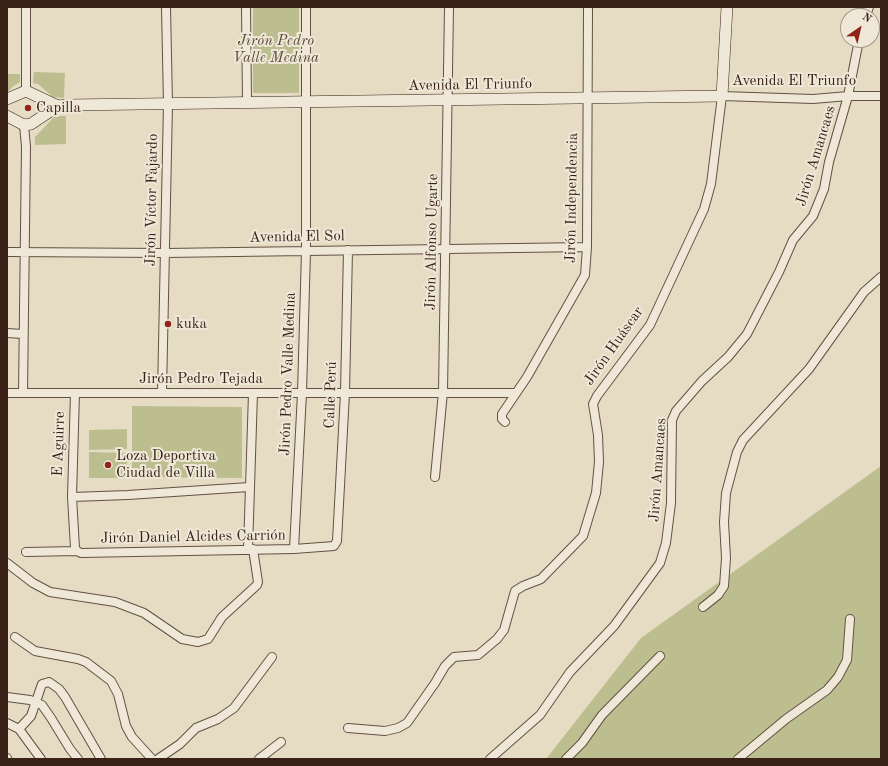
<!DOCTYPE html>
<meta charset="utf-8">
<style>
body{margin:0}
#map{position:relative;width:888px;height:766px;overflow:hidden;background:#e6dcc3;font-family:"Old Standard TT",serif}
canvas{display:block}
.frame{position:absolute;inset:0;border:8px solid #392118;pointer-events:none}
.north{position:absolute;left:840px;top:8px;width:40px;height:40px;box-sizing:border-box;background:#efe8d8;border:1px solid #a6988b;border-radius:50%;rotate:34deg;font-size:11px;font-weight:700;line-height:16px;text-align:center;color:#392118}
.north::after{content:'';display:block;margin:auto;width:14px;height:18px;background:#8f2418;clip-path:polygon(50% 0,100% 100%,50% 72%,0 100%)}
</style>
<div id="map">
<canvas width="888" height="766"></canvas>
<div class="frame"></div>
<div class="north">N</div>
</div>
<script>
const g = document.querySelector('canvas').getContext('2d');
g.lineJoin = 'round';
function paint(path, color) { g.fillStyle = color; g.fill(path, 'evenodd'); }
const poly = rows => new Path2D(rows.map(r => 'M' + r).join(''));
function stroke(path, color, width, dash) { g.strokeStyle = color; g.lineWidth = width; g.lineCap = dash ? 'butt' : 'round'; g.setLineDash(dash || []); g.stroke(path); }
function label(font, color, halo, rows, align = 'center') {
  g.font = font + ' "Old Standard TT",serif'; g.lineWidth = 4; g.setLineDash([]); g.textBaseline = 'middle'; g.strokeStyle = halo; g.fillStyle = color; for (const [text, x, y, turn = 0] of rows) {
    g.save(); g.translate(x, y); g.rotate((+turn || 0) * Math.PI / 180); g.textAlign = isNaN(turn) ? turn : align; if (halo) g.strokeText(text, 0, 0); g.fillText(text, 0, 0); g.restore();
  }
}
const green = poly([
 [253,7,299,7,299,93,253,93],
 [34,72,65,73,64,98,53,97,38,84,33,83],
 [7,74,20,74,20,82,12,87,7,93],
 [55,116,66,116,66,144,35,145,35,137],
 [132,406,242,407,242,478,132,477],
 [127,429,127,449,89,450,89,430],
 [89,452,127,453,127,478,89,478],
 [881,466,881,759,546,759,641,638]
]);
const street = poly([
 [246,7,247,102],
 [866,16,869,7],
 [26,91,26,7],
 [7,252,165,253,587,247],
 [7,333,23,334],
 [7,393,516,393],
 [23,393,26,147,24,125],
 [75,393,72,497,75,548,77,551,81,553,294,549,334,546,337,541,345,393,348,250],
 [162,393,168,104,166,7],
 [505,422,502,419,502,414,527,377,585,275,587,247,588,7],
 [435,477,443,392,449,7],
 [72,497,128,495,249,487],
 [294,549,302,393,306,251,306,7],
 [248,550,253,393],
 [26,552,77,551],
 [7,563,33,583,50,592,115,602,144,613,182,639,198,642,208,639,222,617,257,585,258,582,253,549],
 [703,607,718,595,724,586,726,558,724,522,726,493,737,452,743,440,809,369,864,292,881,277],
 [15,637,35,651,78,659,86,662,111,681,118,694,126,726,132,737,152,759],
 [7,697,30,700,42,705,51,718,70,749,78,759],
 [7,723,19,729,41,759],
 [348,728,385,731,398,728,407,723,435,683,445,666,454,657,478,655,497,639,504,630,515,591,523,586,541,579,583,536,596,493,599,462,598,435,593,404,597,396,650,325,704,209,711,184,722,96,813,99,848,96,881,96],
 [19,729,31,716,42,684,49,682,59,689,65,697,101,759],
 [7,758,7,759],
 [158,759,180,744,196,728,218,719,234,708,272,657],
 [259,759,281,742],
 [490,759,540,715,570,672,614,626,660,563,666,543,671,503,672,420,676,411,702,381,728,357,747,334,779,272,793,240,813,216,824,189,829,162,848,96,859,40],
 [566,759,582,743,602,715,660,656],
 [738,759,786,719,827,690,838,677,847,660,850,619]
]);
const secondary = poly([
 [7,99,26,91,58,106],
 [7,116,24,125,31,124,58,106,68,105,722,96,727,7]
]);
const markers = [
 [28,108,4,"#8f2418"],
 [168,324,4,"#8f2418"],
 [108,465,4,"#8f2418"]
];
const parkNames = [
 ["Jirón Pedro",276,41],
 ["Valle Medina",276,58]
];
const streetNames = [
 ["Avenida El Triunfo",794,81],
 ["Avenida El Triunfo",470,85,-1],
 ["Jirón Amancaes",816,156,-73],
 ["Jirón Independencia",572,198,-89],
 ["Jirón Víctor Fajardo",152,200,-89],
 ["Avenida El Sol",297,237,-1],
 ["Jirón Alfonso Ugarte",432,242,-89],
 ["Jirón Huáscar",614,346,-55],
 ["Jirón Pedro Valle Medina",288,374,-88],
 ["Jirón Pedro Tejada",201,379],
 ["Calle Perú",331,395,-88],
 ["E Aguirre",59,444,-88],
 ["Jirón Amancaes",658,470,-86],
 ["Jirón Daniel Alcides Carrión",193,537,-1]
];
const poiNames = [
 ["Capilla",36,108],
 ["kuka",176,324],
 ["Loza Deportiva",116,456],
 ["Ciudad de Villa",116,473]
];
paint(green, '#bcbe8f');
stroke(street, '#645043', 10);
stroke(secondary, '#392118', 12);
stroke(street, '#efe8d8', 8);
stroke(secondary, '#efe8d8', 11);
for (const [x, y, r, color] of markers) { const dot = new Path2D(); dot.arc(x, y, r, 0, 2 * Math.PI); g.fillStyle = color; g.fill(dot); stroke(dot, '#efe8d8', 1.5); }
label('italic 15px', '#5a4836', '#efe8d8', parkNames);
label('15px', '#392118', '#efe8d8', streetNames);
label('15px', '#392118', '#efe8d8', poiNames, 'left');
</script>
